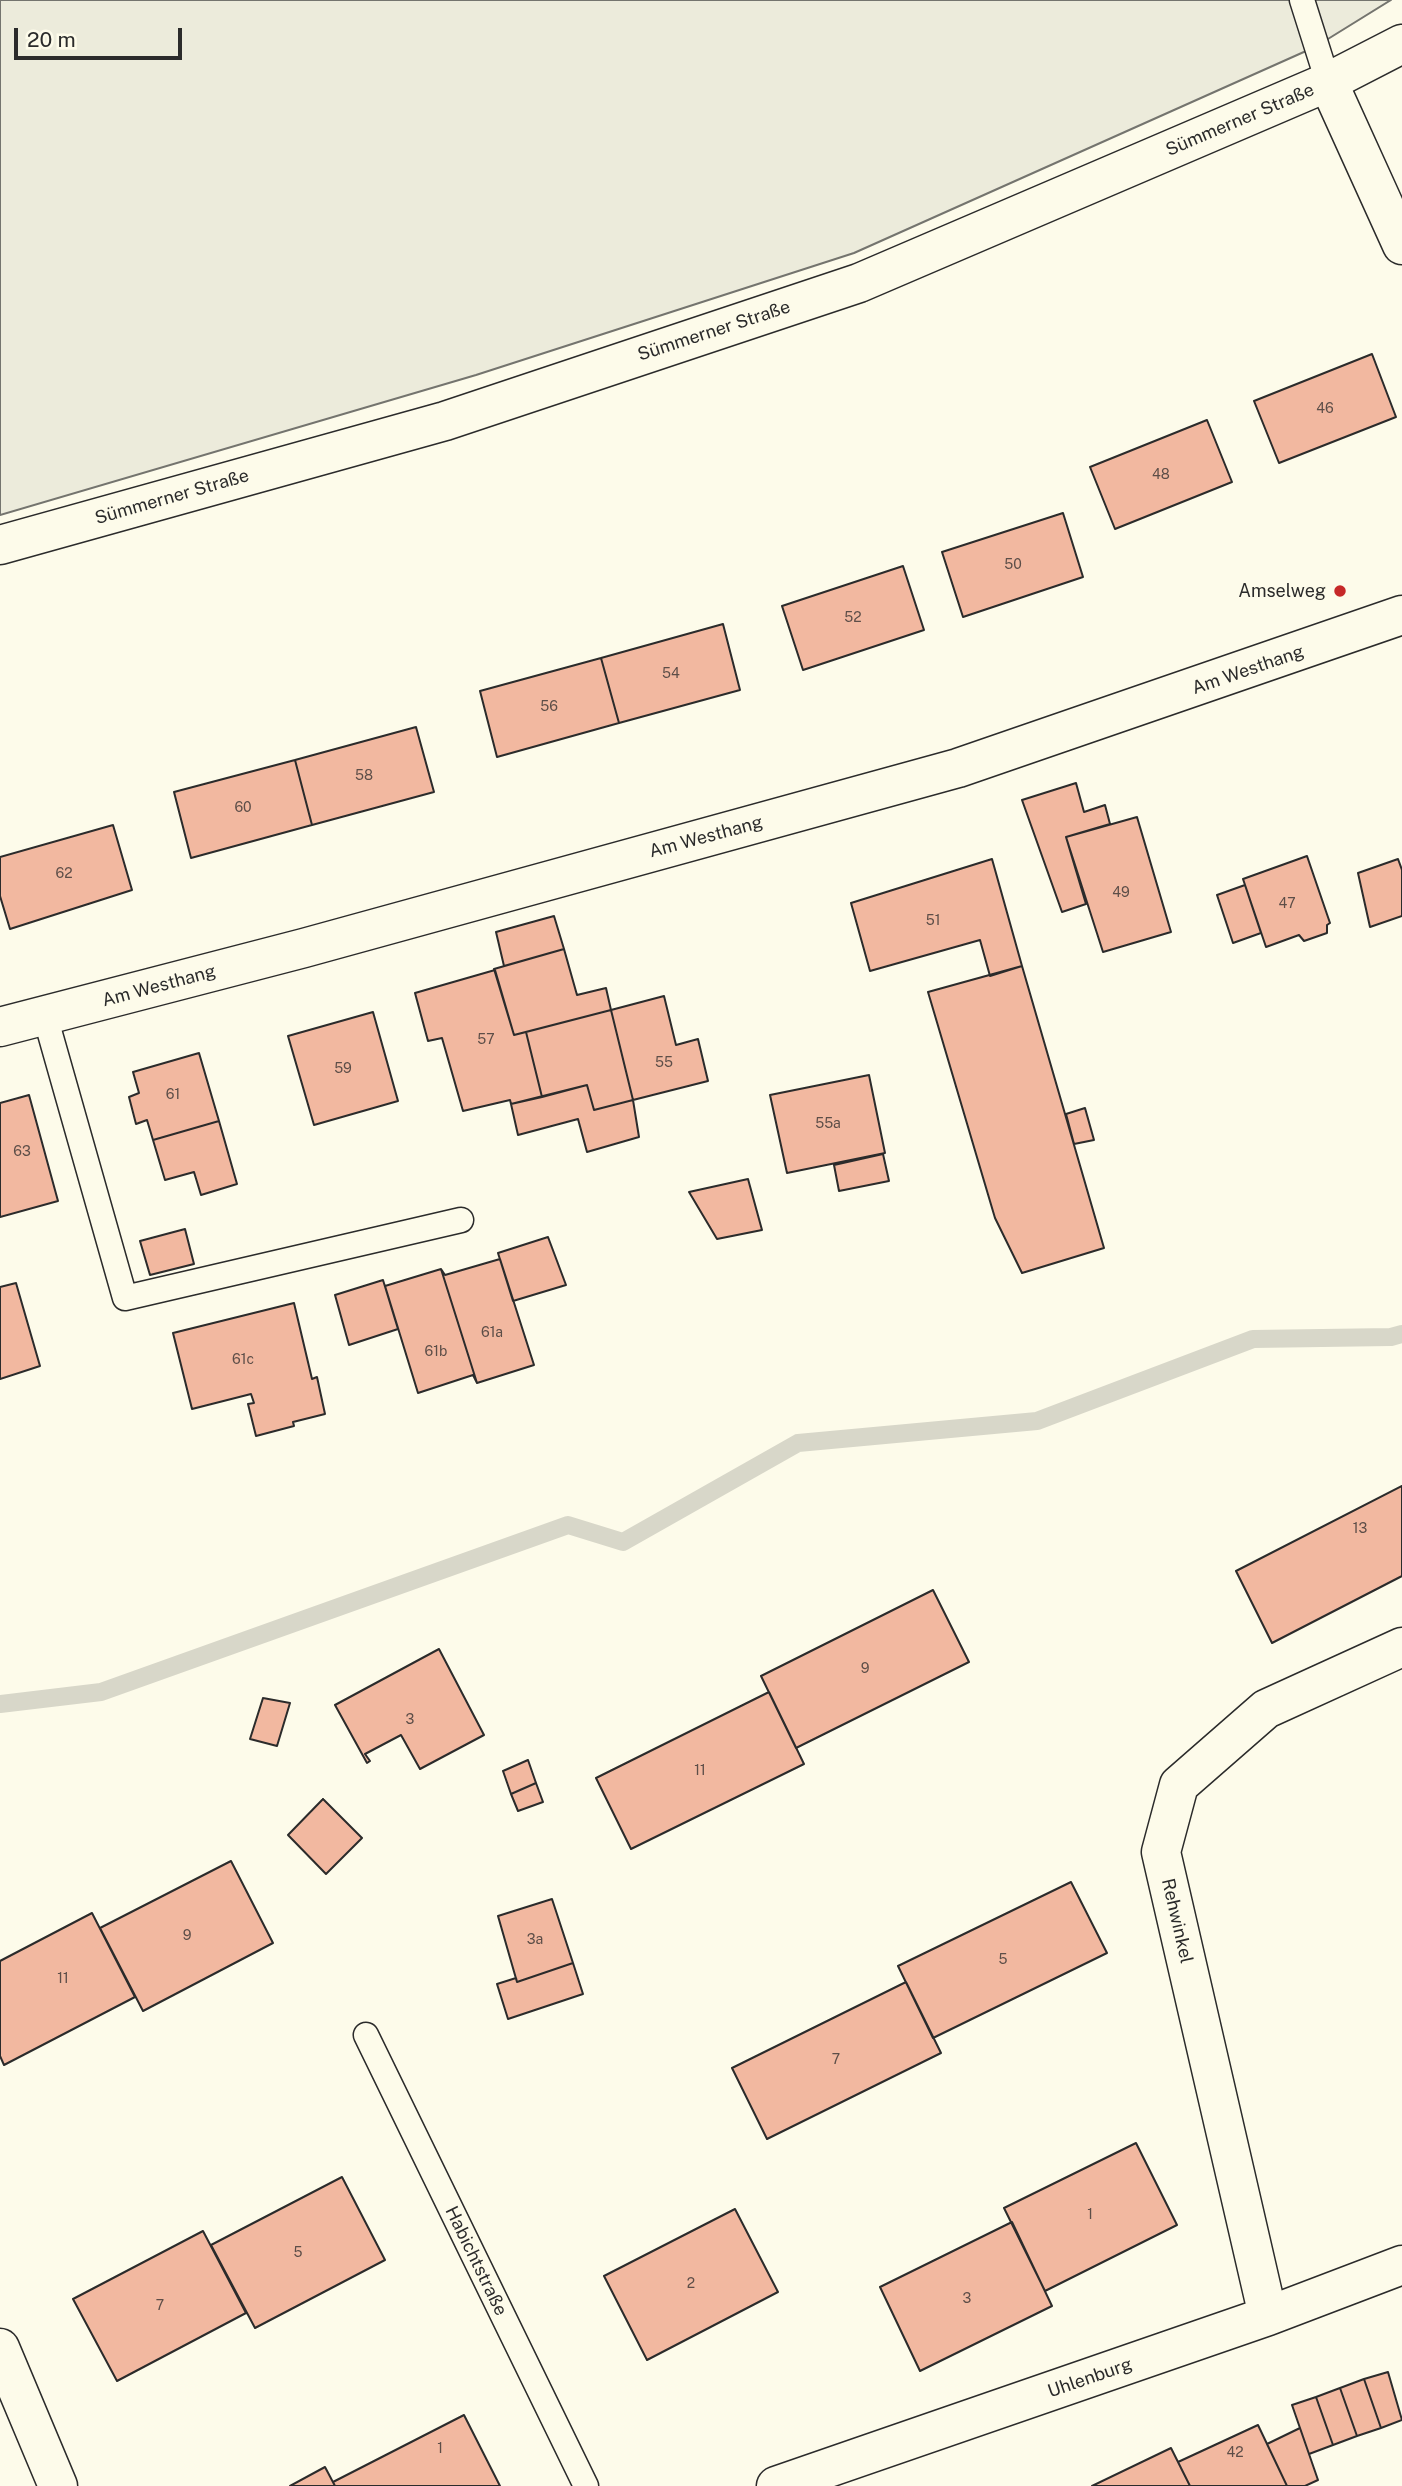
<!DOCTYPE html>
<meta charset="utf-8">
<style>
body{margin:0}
#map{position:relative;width:1402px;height:2486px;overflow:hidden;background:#fdfbea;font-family:"Public Sans",sans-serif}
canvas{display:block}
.scale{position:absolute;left:14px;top:28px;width:168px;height:32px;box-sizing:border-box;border:4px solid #2b2b2b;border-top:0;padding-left:9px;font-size:21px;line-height:24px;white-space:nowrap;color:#2b2b2b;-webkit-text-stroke:5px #fdfbea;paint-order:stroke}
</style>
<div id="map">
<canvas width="1402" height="2486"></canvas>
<div class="scale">20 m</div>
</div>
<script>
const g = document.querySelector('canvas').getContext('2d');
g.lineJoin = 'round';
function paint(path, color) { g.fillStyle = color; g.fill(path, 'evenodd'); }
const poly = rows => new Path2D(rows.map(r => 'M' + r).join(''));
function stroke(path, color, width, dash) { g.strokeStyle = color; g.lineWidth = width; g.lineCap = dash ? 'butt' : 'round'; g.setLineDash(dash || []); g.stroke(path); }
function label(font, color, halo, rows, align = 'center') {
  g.font = font + ' "Public Sans",sans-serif'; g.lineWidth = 5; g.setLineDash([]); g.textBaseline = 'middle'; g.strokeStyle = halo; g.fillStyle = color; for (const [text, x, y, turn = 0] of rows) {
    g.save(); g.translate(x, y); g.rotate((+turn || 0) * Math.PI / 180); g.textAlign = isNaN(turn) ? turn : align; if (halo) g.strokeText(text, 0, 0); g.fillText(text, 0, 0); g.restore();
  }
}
const green = poly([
 [0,0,1391,0,1315,47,854,253,476,375,0,515,0,0]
]);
const stream = poly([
 [0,1704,101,1692,568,1525,623,1542,798,1443,1037,1421,1253,1339,1391,1337,1402,1334]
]);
const building = poly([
 [1372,354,1396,417,1279,463,1254,401,1372,354],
 [1207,420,1232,482,1115,529,1090,467,1207,420],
 [1063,513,1083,577,963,617,942,552,1063,513],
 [903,566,924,630,803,670,782,606,903,566],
 [723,624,740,690,619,723,601,658,723,624],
 [601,658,619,723,497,757,480,691,601,658],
 [416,727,434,792,312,825,295,760,416,727],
 [295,760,312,825,191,858,174,792,295,760],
 [1076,783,1084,812,1105,805,1110,824,1066,837,1086,904,1062,912,1022,800,1076,783],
 [1137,817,1171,932,1103,952,1066,837,1137,817],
 [113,825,132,890,10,929,0,896,0,857,113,825],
 [1307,856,1330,923,1327,925,1327,933,1304,941,1299,935,1266,947,1243,879,1307,856],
 [992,859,1022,966,990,976,980,940,870,971,851,903,992,859],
 [1398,859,1402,870,1402,916,1370,927,1358,873,1398,859],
 [1245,885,1261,933,1233,943,1217,895,1245,885],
 [554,916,564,949,504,966,496,932,554,916],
 [564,949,577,995,606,988,611,1010,514,1035,494,969,564,949],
 [1022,966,1104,1248,1022,1273,995,1218,928,992,1022,966],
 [495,970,514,1035,526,1032,542,1097,511,1104,510,1100,463,1111,442,1038,428,1041,415,993,495,970],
 [664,996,676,1045,698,1039,708,1081,633,1100,611,1010,664,996],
 [611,1010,633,1100,594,1110,587,1085,542,1097,526,1032,611,1010],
 [373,1012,398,1101,314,1125,288,1036,373,1012],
 [199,1053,219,1121,153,1140,147,1120,136,1124,129,1097,139,1093,133,1072,199,1053],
 [869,1075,885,1153,787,1173,770,1095,869,1075],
 [587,1085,594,1110,633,1100,639,1137,587,1152,578,1119,518,1135,511,1104,587,1085],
 [29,1095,58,1201,0,1217,0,1103,29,1095],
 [1085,1108,1094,1140,1074,1144,1066,1114,1085,1108],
 [219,1121,237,1184,201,1195,194,1172,165,1180,153,1140,219,1121],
 [883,1154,889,1181,839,1191,834,1165,883,1154],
 [748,1179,762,1230,717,1239,689,1192,748,1179],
 [185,1229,194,1264,150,1275,140,1241,185,1229],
 [548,1237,566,1285,513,1301,498,1253,548,1237],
 [500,1259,534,1365,477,1383,441,1269,445,1275,500,1259],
 [441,1269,477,1383,473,1375,418,1393,385,1286,441,1269],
 [383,1280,398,1329,349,1345,335,1295,383,1280],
 [16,1283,40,1366,0,1379,0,1287,16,1283],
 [294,1303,312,1379,317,1377,325,1414,293,1422,294,1426,256,1436,248,1404,254,1403,251,1394,192,1409,173,1333,294,1303],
 [1402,1486,1402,1576,1272,1643,1236,1571,1402,1486],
 [933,1590,969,1662,796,1748,761,1676,933,1590],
 [439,1649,484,1735,420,1769,401,1735,365,1754,370,1761,367,1763,335,1705,439,1649],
 [769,1692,804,1764,631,1849,596,1778,769,1692],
 [263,1698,290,1703,277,1746,250,1739,263,1698],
 [528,1760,536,1783,511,1794,503,1771,528,1760],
 [536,1783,543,1802,518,1811,511,1794,536,1783],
 [323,1799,362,1838,326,1874,288,1835,323,1799],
 [231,1861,273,1943,143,2011,100,1928,231,1861],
 [1071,1882,1107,1953,933,2038,898,1966,1071,1882],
 [552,1899,573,1963,517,1982,498,1916,552,1899],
 [92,1913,135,1997,4,2065,0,2056,0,1961,92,1913],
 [573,1963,583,1994,508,2019,497,1984,516,1978,517,1982,573,1963],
 [906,1982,941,2053,767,2139,732,2068,906,1982],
 [1136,2143,1177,2225,1045,2291,1004,2208,1136,2143],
 [342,2177,385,2260,255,2328,211,2245,342,2177],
 [735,2209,778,2292,647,2360,604,2276,735,2209],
 [1012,2222,1052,2306,920,2371,880,2287,1012,2222],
 [203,2231,246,2313,117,2381,73,2299,203,2231],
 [1388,2372,1402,2420,1381,2428,1364,2379,1388,2372],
 [1364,2379,1381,2428,1357,2436,1340,2388,1364,2379],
 [1340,2388,1357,2436,1333,2445,1316,2397,1340,2388],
 [1316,2397,1333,2445,1309,2454,1292,2405,1316,2397],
 [464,2415,500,2486,335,2486,333,2482,464,2415],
 [1258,2425,1287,2486,1190,2486,1178,2462,1258,2425],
 [1300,2428,1318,2480,1305,2486,1287,2486,1267,2444,1300,2428],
 [1171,2448,1190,2486,1092,2486,1171,2448],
 [325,2467,335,2486,290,2486,325,2467]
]);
const service = poly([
 [1302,0,1328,82],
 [45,1016,125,1298,461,1220],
 [366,2035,586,2486]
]);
const minor = poly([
 [1328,82,1402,245],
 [0,1027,304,948,958,768,1402,615],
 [1268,2316,1161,1852,1179,1785,1266,1709,1402,1647],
 [0,2348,58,2486],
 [776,2486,1268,2316,1402,2265]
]);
const secondary = poly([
 [0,545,445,421,859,283,1328,82,1402,44]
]);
const markers = [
 [1340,591,7,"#c62828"]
];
const numberNames = [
 ["46",1325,409],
 ["48",1161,475],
 ["50",1013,565],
 ["52",853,618],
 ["54",671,674],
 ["56",549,707],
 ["58",364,776],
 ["60",243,808],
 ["62",64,874],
 ["49",1121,893],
 ["47",1287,904],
 ["51",933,921],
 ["57",486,1040],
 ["55",664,1063],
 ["59",343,1069],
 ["61",173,1095],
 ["55a",828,1124],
 ["63",22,1152],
 ["61a",492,1333],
 ["61b",436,1352],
 ["61c",243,1360],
 ["13",1360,1529],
 ["9",865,1669],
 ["3",410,1720],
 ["11",700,1771],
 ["9",187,1936],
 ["3a",535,1940],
 ["5",1003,1960],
 ["11",63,1979],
 ["7",836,2060],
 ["1",1090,2215],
 ["5",298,2253],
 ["2",691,2284],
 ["3",967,2299],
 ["7",160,2306],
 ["1",440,2449],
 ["42",1235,2453]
];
const streetNames = [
 ["Sümmerner Straße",1240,120,-23],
 ["Sümmerner Straße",714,331,-18],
 ["Sümmerner Straße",172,497,-16],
 ["Am Westhang",1248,670,-19],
 ["Am Westhang",706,837,-15],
 ["Am Westhang",159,986,-15],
 ["Rehwinkel",1177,1921,77],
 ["Habichtstraße",476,2261,64],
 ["Uhlenburg",1090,2378,-19]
];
const poiNames = [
 ["Amselweg",1326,591]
];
paint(green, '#ecebdb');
stroke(green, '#74746e', 2);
stroke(stream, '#d8d7c9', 18);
paint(building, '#f2b8a0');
stroke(building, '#2b2b2b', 2);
stroke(service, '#2b2b2b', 27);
stroke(minor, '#2b2b2b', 41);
stroke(secondary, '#2b2b2b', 41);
stroke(service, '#fdfbea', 24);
stroke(minor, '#fdfbea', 38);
stroke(secondary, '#fdfbea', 38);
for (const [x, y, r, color] of markers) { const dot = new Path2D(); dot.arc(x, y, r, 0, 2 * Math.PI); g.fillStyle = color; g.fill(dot); stroke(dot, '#fdfbea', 2.5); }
label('14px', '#5d4e48', null, numberNames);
label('18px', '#2b2b2b', '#fdfbea', streetNames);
label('18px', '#2b2b2b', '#fdfbea', poiNames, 'right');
</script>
